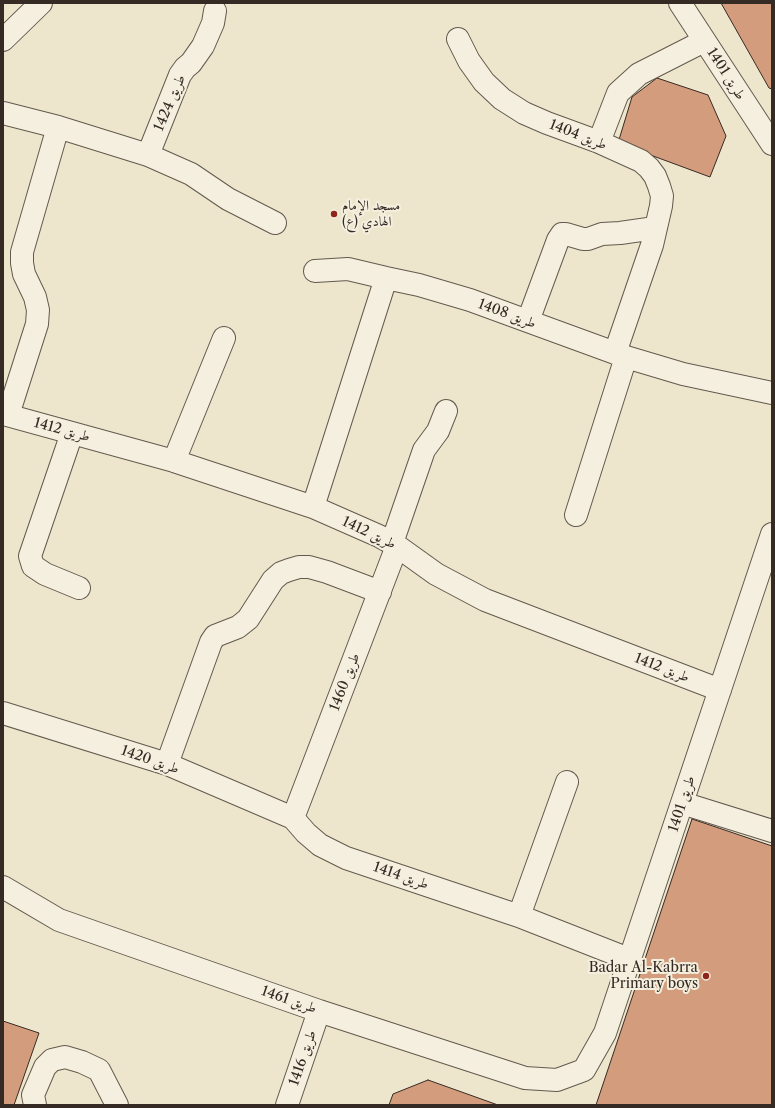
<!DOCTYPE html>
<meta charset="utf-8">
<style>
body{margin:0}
#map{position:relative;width:775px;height:1108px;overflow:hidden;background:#eee6cc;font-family:"Libre Caslon Text",serif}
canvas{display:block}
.frame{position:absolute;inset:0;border:4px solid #362a24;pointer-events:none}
</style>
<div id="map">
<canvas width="775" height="1108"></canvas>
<div class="frame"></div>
</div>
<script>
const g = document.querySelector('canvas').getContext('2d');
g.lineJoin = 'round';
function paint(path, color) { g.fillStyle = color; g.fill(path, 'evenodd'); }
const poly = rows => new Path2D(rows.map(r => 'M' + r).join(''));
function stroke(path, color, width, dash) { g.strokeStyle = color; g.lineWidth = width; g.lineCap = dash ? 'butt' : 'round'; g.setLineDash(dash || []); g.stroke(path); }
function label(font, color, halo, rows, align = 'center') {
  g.font = font + ' "Libre Caslon Text",Amiri,serif'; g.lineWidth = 4; g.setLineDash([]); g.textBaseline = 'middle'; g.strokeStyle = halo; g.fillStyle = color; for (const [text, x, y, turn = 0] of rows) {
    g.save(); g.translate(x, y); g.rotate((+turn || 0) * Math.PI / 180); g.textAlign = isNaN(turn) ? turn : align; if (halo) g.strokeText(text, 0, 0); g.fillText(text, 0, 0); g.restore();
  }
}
const building = poly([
 [721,3,772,3,772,89,769,88,721,3],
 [657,78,708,95,726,136,710,177,618,143,632,97,657,78],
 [692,819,772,846,772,1105,596,1105,692,819],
 [3,1021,39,1033,14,1105,3,1105,3,1021],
 [428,1080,498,1105,389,1105,393,1094,428,1080]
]);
const minor = poly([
 [680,3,772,144],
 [458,39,469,61,484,82,502,99,524,113,547,123,599,142,641,161,649,168,655,176,659,186,662,196,661,206,652,245,615,353],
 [3,40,41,3],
 [3,113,58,127,148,155,191,174,228,199,275,223],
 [599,142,618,93,639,74,704,41],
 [148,155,180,75,185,68,191,63,203,46,213,23,215,11],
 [315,271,348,269,386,278,419,285,470,300,626,357,683,374,772,393],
 [528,321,558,240,562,234,566,234,583,239,588,239,602,234,620,233,655,228],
 [3,414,174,461,313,507,379,536,397,546,436,574,485,600,720,690],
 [8,415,37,324,38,310,35,297,24,274,22,263,22,252,58,127],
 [72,433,30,556,33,566,45,574,79,588],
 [174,461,224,338],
 [313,507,386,278],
 [576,515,626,357],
 [392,543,424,450,438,431,446,411],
 [3,713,167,764,293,818,306,833,320,845,346,858,519,916,631,960],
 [167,764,211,642,215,636,238,627,248,619,273,580,281,573,289,570,299,567,309,567,327,572,380,592],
 [682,803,772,831],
 [293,818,397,546],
 [3,887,59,920,319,1011,525,1078,557,1080,584,1070,605,1033,772,534],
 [519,916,567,782],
 [35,1105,33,1095,45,1067,52,1060,65,1057,82,1062,99,1070,117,1105],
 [287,1105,319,1011]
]);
const markers = [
 [334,214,4,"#8f2418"],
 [706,976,4,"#8f2418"]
];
const streetNames = [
 ["طريق 1401",726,74,57],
 ["طريق 1424",170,103,-67],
 ["طريق 1404",578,135,21],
 ["طريق 1408",507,314,20],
 ["طريق 1412",62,430,15],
 ["طريق 1412",369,533,25],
 ["طريق 1412",662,668,21],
 ["طريق 1460",345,682,-69],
 ["طريق 1420",150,760,19],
 ["طريق 1401",682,804,-72],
 ["طريق 1414",401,876,19],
 ["طريق 1461",289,1000,19],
 ["طريق 1416",303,1058,-71]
];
const poiNames = [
 ["مسجد الإمام",342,206],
 ["الهادي (ع)",342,222],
 ["Badar Al-Kabrra",698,968,"right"],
 ["Primary boys",698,984,"right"]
];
paint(building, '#d29c7d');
stroke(building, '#362a24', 1);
stroke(minor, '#64594e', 24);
stroke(minor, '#f4efde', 22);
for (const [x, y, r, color] of markers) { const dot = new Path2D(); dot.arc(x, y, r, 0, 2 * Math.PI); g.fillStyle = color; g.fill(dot); stroke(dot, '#f4efde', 1.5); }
label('14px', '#362a24', '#f4efde', streetNames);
label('14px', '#362a24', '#f4efde', poiNames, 'left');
</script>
